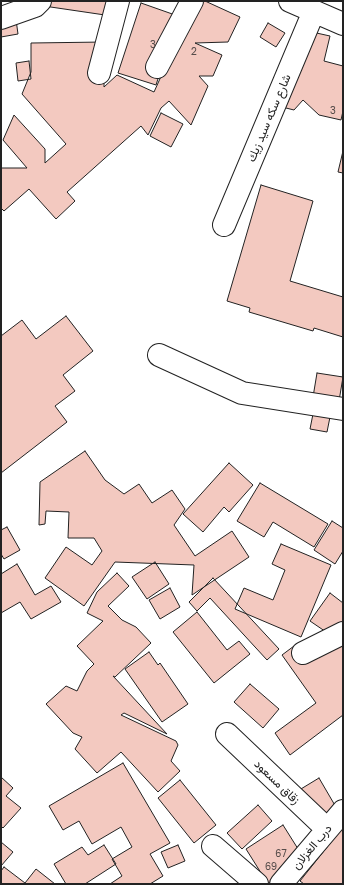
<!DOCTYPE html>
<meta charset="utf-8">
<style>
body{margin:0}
#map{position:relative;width:344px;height:885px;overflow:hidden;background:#fff;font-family:"Golos Text",sans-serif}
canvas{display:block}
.frame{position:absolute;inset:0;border:2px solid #222;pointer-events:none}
</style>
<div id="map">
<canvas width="344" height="885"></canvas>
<div class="frame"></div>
</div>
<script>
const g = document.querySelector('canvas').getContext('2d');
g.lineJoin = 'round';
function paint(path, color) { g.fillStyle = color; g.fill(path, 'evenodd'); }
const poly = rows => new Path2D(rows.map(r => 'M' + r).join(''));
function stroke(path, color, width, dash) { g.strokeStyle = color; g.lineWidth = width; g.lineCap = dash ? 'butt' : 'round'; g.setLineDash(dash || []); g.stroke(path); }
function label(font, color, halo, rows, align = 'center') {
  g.font = font + ' "Golos Text",Vazirmatn,sans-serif'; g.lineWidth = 3; g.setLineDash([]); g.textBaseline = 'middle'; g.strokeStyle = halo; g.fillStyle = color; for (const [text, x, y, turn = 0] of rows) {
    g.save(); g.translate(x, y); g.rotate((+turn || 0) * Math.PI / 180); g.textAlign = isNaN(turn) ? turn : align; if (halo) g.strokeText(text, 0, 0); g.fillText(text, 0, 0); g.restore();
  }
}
const building = poly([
 [38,1,107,1,105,15,37,5,38,1],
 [195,1,205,1,240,17,228,42,195,43,222,55,213,76,199,76,208,86,191,125,169,101,161,108,148,135,141,126,67,192,75,201,56,219,29,189,4,211,1,208,1,168,27,168,3,140,14,115,45,149,45,163,66,144,22,94,31,72,31,43,104,42,104,87,117,75,154,92,195,1],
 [141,3,178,16,156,85,118,73,141,3],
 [14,5,18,34,1,37,1,7,14,5],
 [268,23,285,33,276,47,260,37,268,23],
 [312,32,330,36,324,61,343,66,343,111,341,120,319,115,303,100,294,110,278,106,312,32],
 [29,61,31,79,18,81,16,63,29,61],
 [161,113,183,124,171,147,150,136,161,113],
 [343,151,343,173,338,172,343,151],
 [261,185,313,201,290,281,343,297,343,337,314,328,313,331,249,312,250,308,227,301,261,185],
 [66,316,93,351,63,375,75,391,55,406,67,422,1,473,1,336,22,320,36,339,66,316],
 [317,373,343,377,339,401,313,397,317,373],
 [315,404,332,407,327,432,310,429,315,404],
 [85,451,105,480,124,494,139,484,152,503,172,490,185,509,174,525,195,556,232,531,249,557,192,595,194,565,115,562,84,606,45,578,66,547,92,565,102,551,94,538,68,538,69,512,46,511,45,524,39,525,40,482,85,451],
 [229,463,253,485,229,512,224,507,203,532,183,514,229,463],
 [260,483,328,524,314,547,273,522,264,537,237,521,260,483],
 [332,521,343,528,343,551,335,564,314,550,332,521],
 [7,527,20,550,4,559,1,554,1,530,7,527],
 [281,544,331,565,301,637,235,609,244,588,273,600,285,570,272,564,281,544],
 [155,562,169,584,147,599,132,577,155,562],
 [17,564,35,595,51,586,61,602,31,619,20,602,1,613,1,574,17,564],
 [117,573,129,586,108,606,122,620,136,627,151,643,115,677,113,676,167,734,124,713,121,715,176,741,178,745,171,761,180,771,158,792,121,752,97,773,75,749,82,737,73,733,46,704,66,686,77,691,87,671,94,664,77,646,103,621,87,613,97,592,117,573],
 [213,578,279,649,267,660,210,598,197,611,189,602,213,578],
 [170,588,180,607,160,619,149,600,170,588],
 [330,593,343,603,343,621,332,636,310,621,330,593],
 [197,612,227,650,239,641,250,654,214,683,173,632,197,612],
 [343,640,343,715,290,755,275,733,316,703,282,655,294,646,302,656,343,640],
 [149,652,158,665,160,663,188,704,162,722,125,669,149,652],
 [250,684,279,709,263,728,234,702,250,684],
 [123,763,170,843,150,854,163,876,150,884,110,884,122,876,112,859,132,847,121,827,92,844,79,821,63,830,49,806,123,763],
 [1,777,13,788,6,796,21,808,3,828,1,826,1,777],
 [319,778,340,814,312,830,291,795,319,778],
 [180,780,216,825,194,843,158,798,180,780],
 [258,805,272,821,242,849,227,833,258,805],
 [283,825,305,860,268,884,246,849,283,825],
 [343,827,343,884,304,884,300,881,343,827],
 [1,842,13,852,1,866,1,842],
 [104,845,116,864,85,884,66,884,54,864,82,847,88,855,104,845],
 [178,845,185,861,168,868,161,852,178,845],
 [4,867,25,883,36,869,55,884,1,884,1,871,4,867]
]);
const street = poly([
 [290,1,343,24],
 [157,67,192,1],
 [99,73,118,1],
 [224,225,314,11],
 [159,355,242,393,343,409],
 [303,653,343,633],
 [227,734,327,829],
 [213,846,257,884],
 [281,884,343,811]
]);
const secondary = poly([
 [1,18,35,6,40,1]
]);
const numberNames = [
 ["3",153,45],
 ["2",194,52],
 ["3",333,111],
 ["67",281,854],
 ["69",271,867]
];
const streetNames = [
 ["شارع سكه سيد زيك",269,118,-67],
 ["زقاق مسعود",277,782,44],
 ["درب الغزلان",312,847,-50]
];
paint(building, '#f3c9c0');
stroke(building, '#222', 1);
stroke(street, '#222', 24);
stroke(secondary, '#222', 24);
stroke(street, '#fff', 22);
stroke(secondary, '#fff', 22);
label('10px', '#564c4a', null, numberNames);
label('12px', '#222', '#fff', streetNames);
</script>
